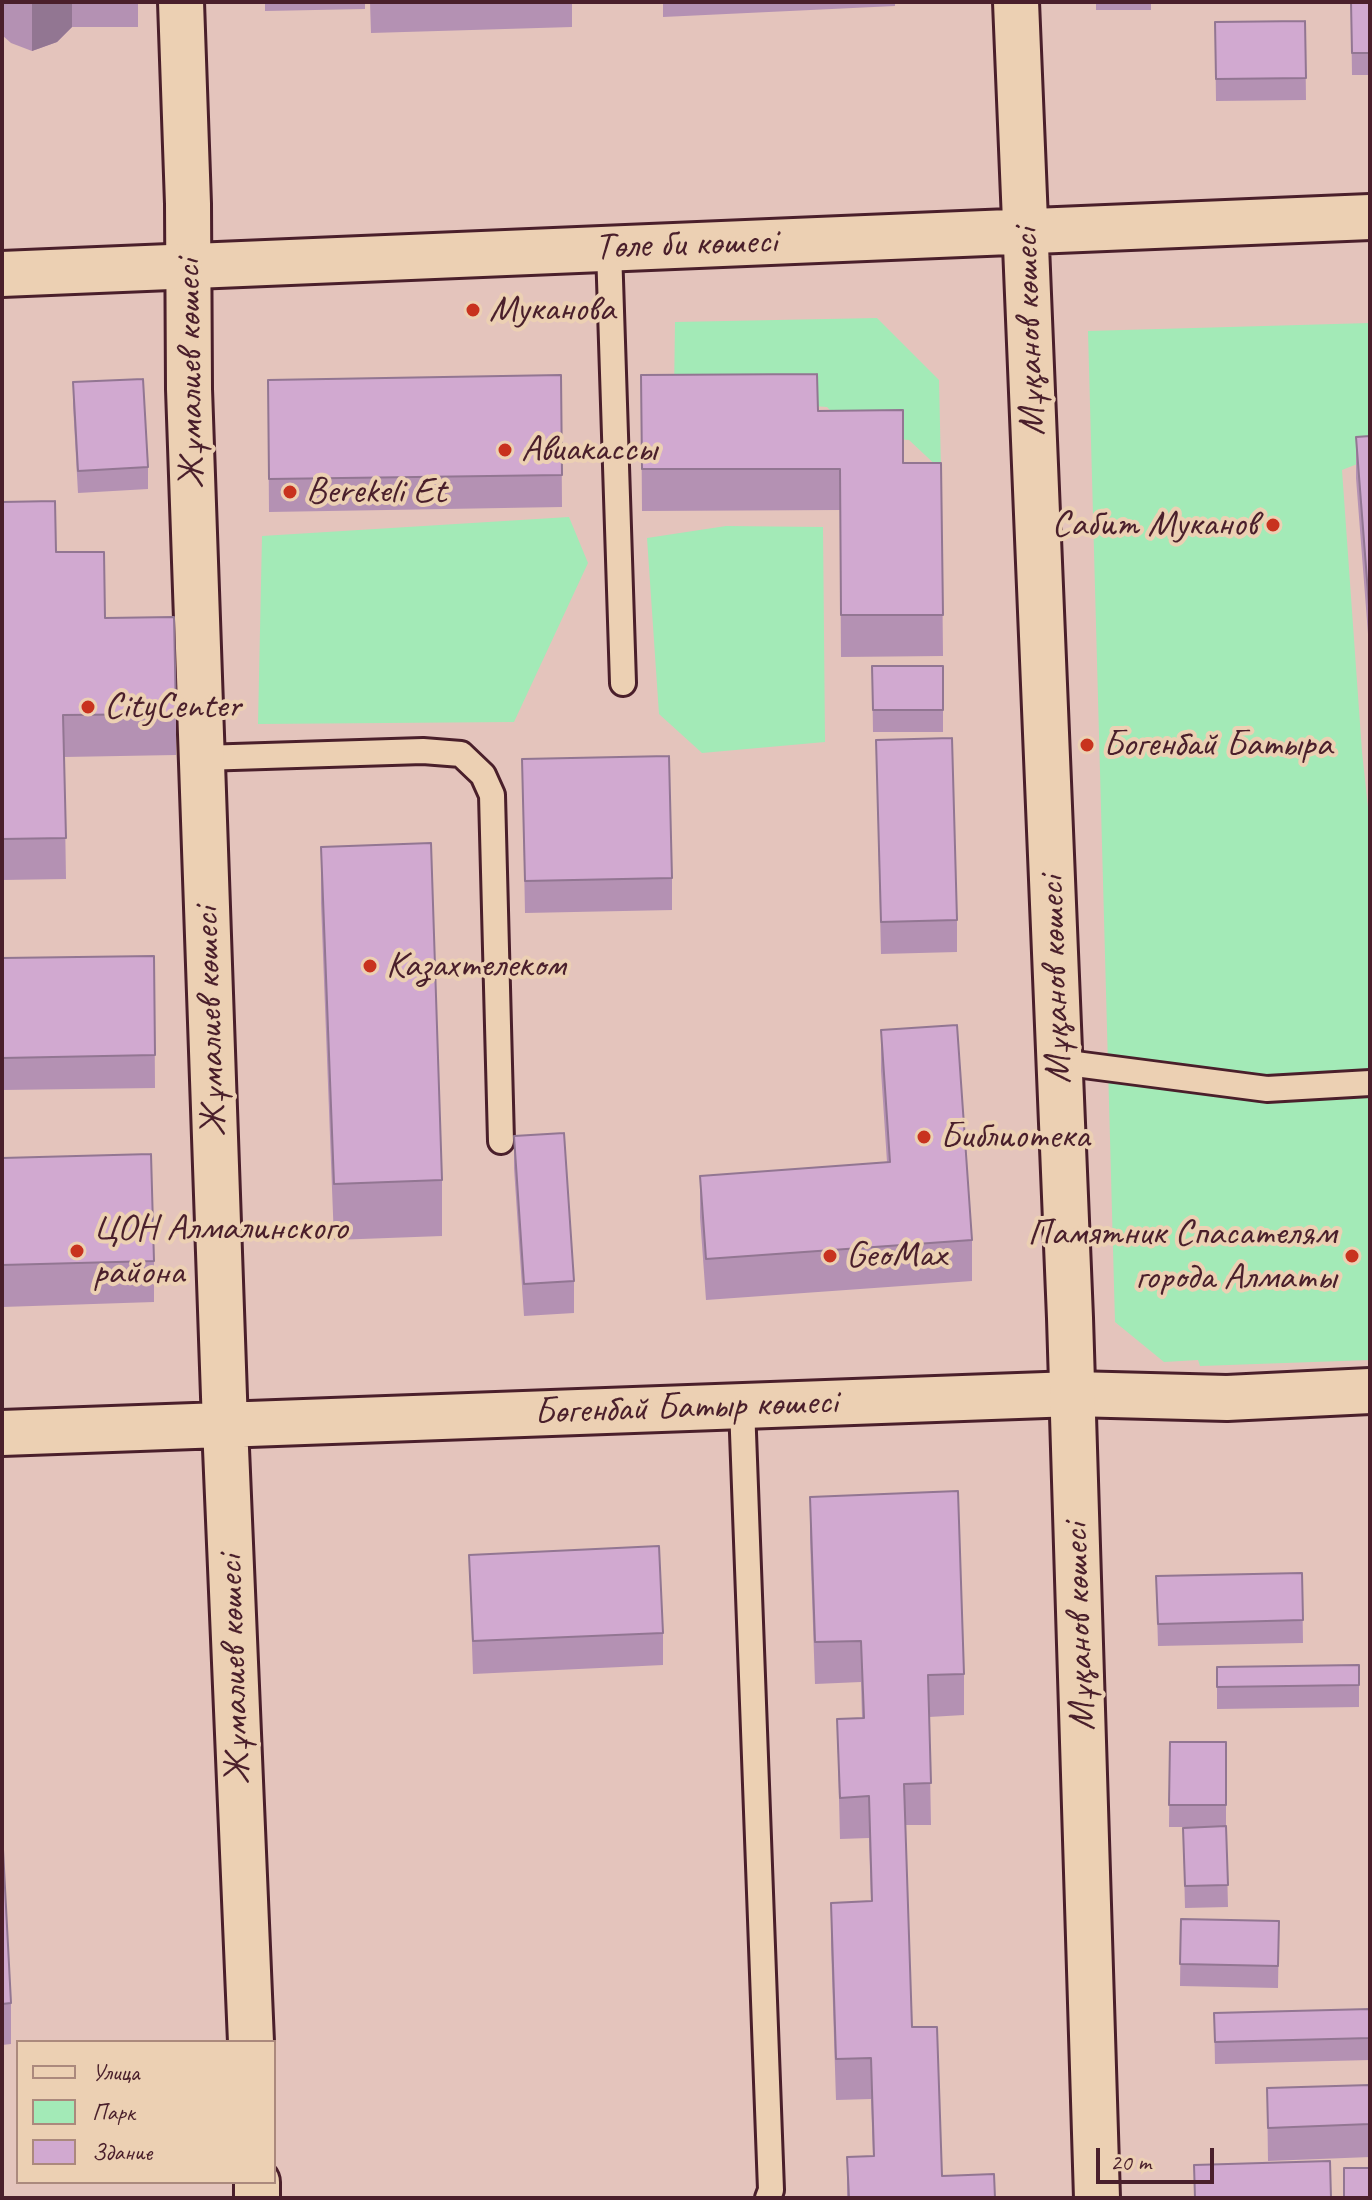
<!DOCTYPE html>
<meta charset="utf-8">
<style>
body{margin:0}
#map{position:relative;width:1372px;height:2200px;overflow:hidden;background:#e4c4bc;font-family:Caveat,sans-serif}
canvas{display:block}
.frame{position:absolute;inset:0;border:4px solid #4a1f2b;pointer-events:none}
.legend{position:absolute;left:16px;top:2040px;width:260px;height:144px;box-sizing:border-box;background:#ecd0b3;border:2px solid #ab897d;margin:0;padding:10px 14px;list-style:none;font-size:24px;color:#4a1f2b}
.legend li{display:flex;align-items:center;gap:16px;height:40px}
.legend b{width:40px;border:2px solid #ab897d}
.scale{position:absolute;left:1096px;top:2148px;width:118px;height:36px;box-sizing:border-box;border:4px solid #4a1f2b;border-top:0;padding-left:10px;font-size:24px;line-height:28px;white-space:nowrap;color:#4a1f2b;-webkit-text-stroke:6px #ecd0b3;paint-order:stroke}
</style>
<div id="map">
<canvas width="1372" height="2200"></canvas>
<div class="frame"></div>
<ul class="legend">
<li><b style="height:10px;background:#ecd0b3"></b>Улица</li>
<li><b style="height:22px;background:#a3eab7"></b>Парк</li>
<li><b style="height:22px;background:#d1a9d0"></b>Здание</li>
</ul>
<div class="scale">20 m</div>
</div>
<script>
const g = document.querySelector('canvas').getContext('2d');
g.lineJoin = 'round';
function paint(path, color) { g.fillStyle = color; g.fill(path, 'evenodd'); }
const poly = rows => new Path2D(rows.map(r => 'M' + r).join(''));
function stroke(path, color, width, dash) { g.strokeStyle = color; g.lineWidth = width; g.lineCap = dash ? 'butt' : 'round'; g.setLineDash(dash || []); g.stroke(path); }
function label(font, color, halo, rows, align = 'center') {
  g.font = font + ' Caveat,sans-serif'; g.lineWidth = 8; g.setLineDash([]); g.textBaseline = 'middle'; g.strokeStyle = halo; g.fillStyle = color; for (const [text, x, y, turn = 0] of rows) {
    g.save(); g.translate(x, y); g.rotate((+turn || 0) * Math.PI / 180); g.textAlign = isNaN(turn) ? turn : align; if (halo) g.strokeText(text, 0, 0); g.fillText(text, 0, 0); g.restore();
  }
}
const green = poly([
 [877,318,939,380,941,470,909,440,854,435,827,407,674,395,675,322],
 [1370,323,1370,459,1342,470,1362,752,1370,826,1370,1360,1200,1366,1198,1360,1164,1362,1115,1322,1088,331],
 [569,517,588,563,514,722,258,724,262,536],
 [726,526,823,527,825,742,702,753,659,714,647,538]
]);
const service = poly([
 [609,249,623,683],
 [202,758,423,751,461,754,483,775,492,795,501,1141],
 [1060,1062,1267,1089,1370,1083],
 [742,1406,771,2190,768,2198]
]);
const minor = poly([
 [181,2,188,204,189,389,225,1425,251,2042],
 [2,1433,1073,1394,1227,1398,1370,1391],
 [257,2182,257,2198]
]);
const secondary = poly([
 [1016,2,1070,1318,1097,2198],
 [2,274,1370,217]
]);
const wall = poly([
 [2,2,138,2,138,27,72,27,57,42,32,51,11,43,2,35],
 [265,2,365,2,365,9,265,11],
 [370,2,572,2,572,27,371,33],
 [663,2,895,2,895,6,663,17],
 [1096,2,1151,2,1151,10,1096,10],
 [1351,2,1370,2,1370,75,1352,75],
 [1305,21,1306,100,1216,101,1215,22],
 [561,375,562,507,269,512,268,380],
 [641,375,818,411,903,463,941,463,943,656,841,657,840,510,642,511],
 [73,382,148,467,148,489,78,493,73,404],
 [1370,436,1370,660,1356,478,1356,437],
 [2,502,56,552,176,714,176,755,64,757,66,879,2,880],
 [872,666,943,666,943,732,873,732],
 [876,740,957,920,957,952,881,954],
 [522,759,672,878,672,910,525,913],
 [321,847,442,1180,442,1236,334,1240,321,903],
 [154,956,155,1088,2,1090,2,958],
 [881,1030,972,1240,972,1281,706,1300,700,1217,700,1176,887,1162,881,1071],
 [514,1136,574,1281,574,1313,524,1316,514,1168],
 [2,1158,154,1261,154,1302,2,1307],
 [810,1497,964,1674,964,1715,929,1717,931,1825,905,1825,912,2027,942,2176,995,2198,847,2198,847,2157,873,2156,871,2099,836,2100,831,1944,831,1903,871,1901,869,1838,840,1839,837,1719,862,1718,861,1682,815,1684,810,1538],
 [469,1555,663,1633,663,1665,473,1674],
 [1302,1573,1303,1643,1158,1646,1156,1576],
 [1359,1665,1359,1707,1217,1709,1217,1667],
 [1170,1742,1226,1742,1226,1827,1228,1907,1185,1908,1183,1828,1216,1827,1169,1827],
 [2,1830,11,2003,11,2044,2,2045],
 [1181,1919,1279,1921,1278,1988,1180,1986],
 [1370,2009,1370,2060,1215,2064,1214,2013],
 [1370,2085,1370,2157,1268,2161,1267,2088]
]);
const shadedWall = poly([
 [32,2,72,2,72,27,57,42,32,51]
]);
const building = poly([
 [1351,2,1370,2,1370,53,1352,53,1351,2],
 [1305,21,1306,78,1216,79,1215,22,1305,21],
 [817,374,818,411,903,410,903,463,941,463,943,615,841,615,840,469,642,469,641,375,817,374],
 [561,375,562,475,269,479,268,380,561,375],
 [143,379,148,467,78,471,73,382,143,379],
 [1370,436,1370,619,1356,437,1370,436],
 [55,501,56,552,104,552,105,618,174,617,176,714,63,715,66,838,2,839,2,502,55,501],
 [872,666,943,666,943,710,873,710,872,666],
 [952,738,957,920,881,922,876,740,952,738],
 [669,756,672,878,525,881,522,759,669,756],
 [431,843,442,1180,334,1184,321,847,431,843],
 [154,956,155,1055,2,1058,2,958,154,956],
 [957,1025,972,1240,706,1259,700,1176,890,1162,881,1030,957,1025],
 [564,1133,574,1281,524,1284,514,1136,564,1133],
 [151,1154,154,1261,2,1265,2,1158,151,1154],
 [958,1491,964,1674,928,1675,931,1783,904,1784,912,2027,937,2027,942,2176,994,2174,995,2198,849,2198,847,2157,874,2156,871,2058,836,2059,831,1903,872,1901,869,1796,840,1798,837,1719,864,1718,861,1641,815,1642,810,1497,958,1491],
 [659,1546,663,1633,473,1641,469,1555,659,1546],
 [1302,1573,1303,1620,1158,1624,1156,1576,1302,1573],
 [1359,1665,1359,1685,1217,1687,1217,1667,1359,1665],
 [1170,1742,1226,1742,1226,1805,1169,1805,1170,1742],
 [1226,1826,1228,1885,1185,1886,1183,1828,1226,1826],
 [2,1830,11,2003,2,2004,2,1830],
 [1181,1919,1279,1921,1278,1966,1180,1964,1181,1919],
 [1370,2009,1370,2038,1215,2042,1214,2013,1370,2009],
 [1370,2085,1370,2124,1268,2128,1267,2088,1370,2085],
 [1330,2161,1331,2198,1195,2198,1194,2165,1330,2161],
 [1344,2168,1370,2168,1370,2198,1344,2198,1344,2168]
]);
const markers = [
 [473,310,8,"#c8321e"],
 [505,450,8,"#c8321e"],
 [290,492,8,"#c8321e"],
 [1273,525,8,"#c8321e"],
 [88,707,8,"#c8321e"],
 [1087,745,8,"#c8321e"],
 [370,966,8,"#c8321e"],
 [924,1137,8,"#c8321e"],
 [77,1251,8,"#c8321e"],
 [830,1256,8,"#c8321e"],
 [1352,1256,8,"#c8321e"]
];
const streetNames = [
 ["Төле би көшесі",686,245,-2],
 ["Мұқанов көшесі",1030,332,-92],
 ["Жұмалиев көшесі",191,374,-91],
 ["Мұқанов көшесі",1056,980,-92],
 ["Жұмалиев көшесі",211,1022,-92],
 ["Бөгенбай Батыр көшесі",686,1408,-2],
 ["Мұқанов көшесі",1080,1627,-92],
 ["Жұмалиев көшесі",235,1670,-92]
];
const poiNames = [
 ["Муканова",489,310],
 ["Авиакассы",521,450],
 ["Berekeli Et",306,492],
 ["Сабит Муканов",1257,525,"right"],
 ["CityCenter",104,707],
 ["Богенбай Батыра",1103,745],
 ["Казахтелеком",386,966],
 ["Библиотека",940,1137],
 ["ЦОН Алмалинского",93,1229],
 ["района",93,1273],
 ["Памятник Спасателям",1336,1234,"right"],
 ["города Алматы",1336,1278,"right"],
 ["GeoMax",846,1256]
];
paint(green, '#a3eab7');
stroke(service, '#4a1f2b', 30);
stroke(minor, '#4a1f2b', 50);
stroke(secondary, '#4a1f2b', 50);
stroke(service, '#ecd0b3', 24);
stroke(minor, '#ecd0b3', 44);
stroke(secondary, '#ecd0b3', 44);
paint(wall, '#b491b3');
paint(shadedWall, '#927692');
paint(building, '#d1a9d0');
stroke(building, '#927692', 2);
for (const [x, y, r, color] of markers) { const dot = new Path2D(); dot.arc(x, y, r, 0, 2 * Math.PI); g.fillStyle = color; g.fill(dot); stroke(dot, '#ecd0b3', 3); }
label('38px', '#4a1f2b', '#ecd0b3', streetNames);
label('38px', '#4a1f2b', '#ecd0b3', poiNames, 'left');
</script>
